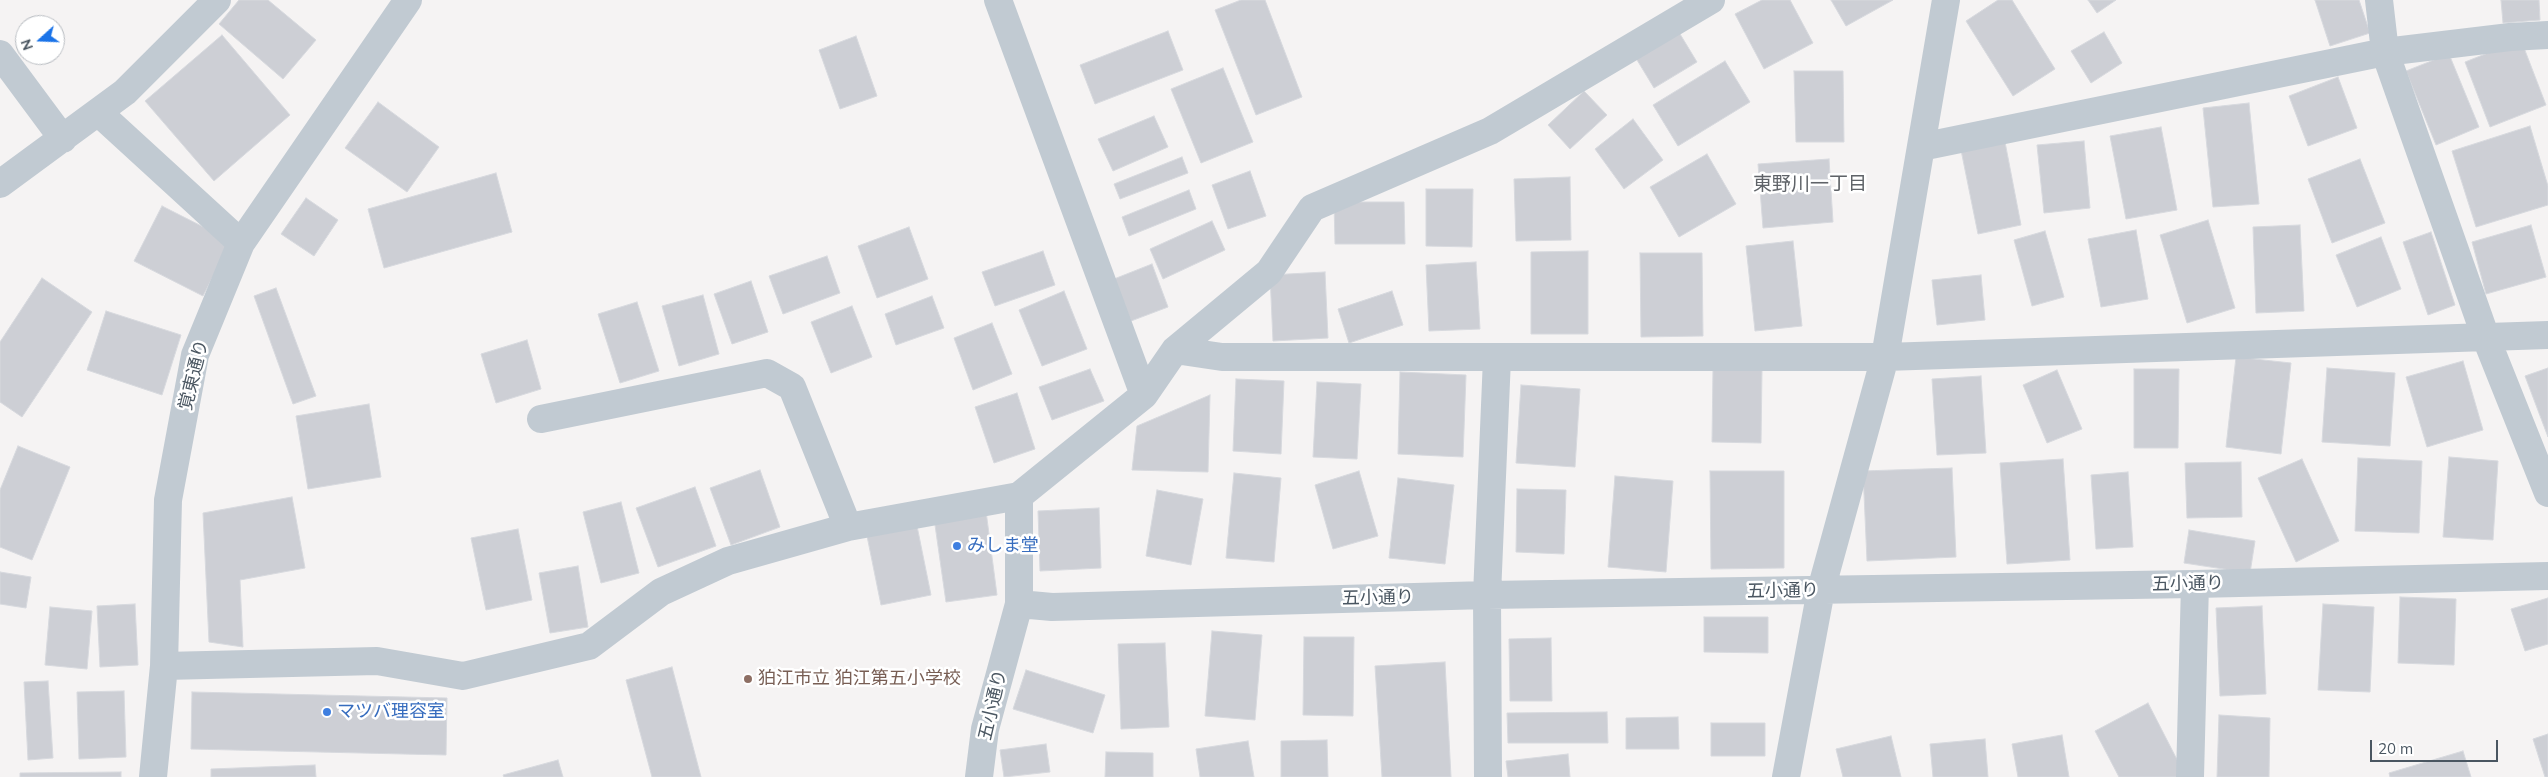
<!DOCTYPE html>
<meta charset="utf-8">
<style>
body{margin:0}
#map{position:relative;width:2548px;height:777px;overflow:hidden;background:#f5f3f3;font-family:Mulish,sans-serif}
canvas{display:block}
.north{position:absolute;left:15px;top:15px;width:50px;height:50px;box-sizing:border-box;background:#fff;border:1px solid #b7bbc0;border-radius:50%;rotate:250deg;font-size:14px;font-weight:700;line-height:20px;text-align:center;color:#4a5661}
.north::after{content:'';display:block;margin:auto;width:18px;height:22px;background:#1a73e8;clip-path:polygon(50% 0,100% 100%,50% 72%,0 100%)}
.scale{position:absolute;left:2370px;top:740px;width:128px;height:22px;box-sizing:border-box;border:2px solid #4a5661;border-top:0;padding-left:6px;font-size:15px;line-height:18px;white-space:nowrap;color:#4a5661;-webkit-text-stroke:4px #fff;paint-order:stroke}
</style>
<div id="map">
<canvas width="2548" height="777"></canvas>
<div class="north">N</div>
<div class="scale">20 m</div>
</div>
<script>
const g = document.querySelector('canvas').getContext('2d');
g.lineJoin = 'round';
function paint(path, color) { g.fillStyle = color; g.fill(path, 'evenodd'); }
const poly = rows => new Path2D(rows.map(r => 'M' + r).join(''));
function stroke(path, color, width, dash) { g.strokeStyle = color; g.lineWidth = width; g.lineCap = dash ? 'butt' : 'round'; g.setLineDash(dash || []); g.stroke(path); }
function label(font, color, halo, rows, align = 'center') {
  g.font = font + ' Mulish,"Noto Sans JP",sans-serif'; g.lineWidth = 5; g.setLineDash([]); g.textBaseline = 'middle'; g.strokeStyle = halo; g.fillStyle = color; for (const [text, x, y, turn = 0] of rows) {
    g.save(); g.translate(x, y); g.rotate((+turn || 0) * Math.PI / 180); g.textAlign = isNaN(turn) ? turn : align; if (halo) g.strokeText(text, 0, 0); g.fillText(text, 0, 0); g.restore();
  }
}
const building = poly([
 [239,0,268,0,316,40,283,79,219,24,239,0],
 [1241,0,1265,0,1302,97,1256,115,1215,10,1241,0],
 [1762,0,1790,0,1813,43,1764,69,1735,14,1762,0],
 [1831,0,1893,0,1846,26,1831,0],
 [1998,0,2012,0,2055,69,2013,96,1966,21,1998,0],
 [2088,0,2116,0,2097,13,2088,0],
 [2315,0,2359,0,2370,33,2330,46,2315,0],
 [2501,0,2539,0,2540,20,2503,23,2501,0],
 [1677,29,1697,62,1654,88,1634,55,1677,29],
 [1168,31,1183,70,1095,104,1080,65,1168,31],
 [2104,32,2122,63,2091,83,2071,51,2104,32],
 [222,35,290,115,214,181,145,101,222,35],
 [856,36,877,96,840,109,819,50,856,36],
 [2521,40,2546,105,2490,127,2465,62,2521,40],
 [2449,54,2479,127,2436,145,2406,71,2449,54],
 [1725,61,1750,102,1678,146,1653,105,1725,61],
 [1223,68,1253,142,1201,163,1171,89,1223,68],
 [1794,71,1843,71,1844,142,1796,142,1794,71],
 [2338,77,2357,128,2308,146,2289,96,2338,77],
 [1584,91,1607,115,1570,149,1548,125,1584,91],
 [378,102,439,147,407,192,345,148,378,102],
 [2249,103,2259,204,2213,207,2203,108,2249,103],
 [1154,116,1168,147,1113,171,1098,139,1154,116],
 [1633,119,1663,160,1624,189,1595,149,1633,119],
 [2530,126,2548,186,2548,205,2476,227,2452,151,2530,126],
 [2161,127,2177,210,2126,219,2110,136,2161,127],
 [2084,141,2090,208,2044,213,2037,145,2084,141],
 [2005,142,2021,225,1978,234,1961,150,2005,142],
 [1707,154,1736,204,1679,237,1650,187,1707,154],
 [1182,157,1188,173,1120,199,1114,184,1182,157],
 [1829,159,1833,222,1763,228,1758,164,1829,159],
 [2360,159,2385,223,2332,243,2308,179,2360,159],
 [1250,171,1266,216,1228,229,1212,185,1250,171],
 [496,173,512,232,384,268,368,209,496,173],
 [1570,177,1571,240,1516,241,1514,179,1570,177],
 [1426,189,1473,189,1472,247,1426,246,1426,189],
 [1189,190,1196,209,1129,236,1122,217,1189,190],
 [306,198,338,220,314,256,281,234,306,198],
 [1334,202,1404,202,1405,244,1335,244,1334,202],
 [162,206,231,241,203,296,134,261,162,206],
 [2208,220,2235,308,2187,323,2160,235,2208,220],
 [1212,221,1225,250,1163,279,1150,249,1212,221],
 [2300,225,2304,311,2256,313,2253,227,2300,225],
 [2531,225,2546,277,2486,294,2472,242,2531,225],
 [909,227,928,279,877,298,858,246,909,227],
 [2136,230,2148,299,2101,307,2088,239,2136,230],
 [2045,231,2064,297,2032,306,2014,240,2045,231],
 [2431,232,2455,305,2428,315,2403,242,2431,232],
 [2381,237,2401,289,2357,307,2336,255,2381,237],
 [1793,241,1802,326,1755,331,1746,246,1793,241],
 [1043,251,1055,285,995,306,982,272,1043,251],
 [1588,251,1588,334,1531,334,1531,252,1588,251],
 [1640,253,1702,253,1703,336,1641,337,1640,253],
 [827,256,840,293,783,314,769,276,827,256],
 [1476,262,1480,329,1429,331,1426,265,1476,262],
 [1152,264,1168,307,1131,321,1114,279,1152,264],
 [1325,272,1328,338,1273,341,1270,275,1325,272],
 [1981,275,1985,320,1937,325,1932,280,1981,275],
 [42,278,92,312,22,417,0,402,0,342,42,278],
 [751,281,768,332,732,344,714,294,751,281],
 [276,288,316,396,293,404,254,296,276,288],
 [1064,291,1087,349,1042,366,1019,310,1064,291],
 [1392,291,1403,325,1349,343,1338,309,1392,291],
 [703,295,719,354,679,366,662,306,703,295],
 [932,296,944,328,896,345,885,314,932,296],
 [637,302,659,371,620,383,598,314,637,302],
 [852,306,872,357,831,373,811,322,852,306],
 [106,311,181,335,162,395,87,370,106,311],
 [992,323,1012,374,973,390,954,338,992,323],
 [527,340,541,389,496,403,481,354,527,340],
 [2236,357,2291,363,2281,454,2226,447,2236,357],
 [2463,361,2483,430,2427,447,2406,377,2463,361],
 [2327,368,2395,373,2390,446,2322,442,2327,368],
 [2548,368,2548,437,2525,376,2548,368],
 [1090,369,1104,401,1052,420,1039,387,1090,369],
 [1713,369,1762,370,1761,443,1712,442,1713,369],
 [2134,369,2179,369,2178,448,2134,448,2134,369],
 [2057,370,2082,429,2047,443,2023,385,2057,370],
 [1400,372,1466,375,1463,457,1398,454,1400,372],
 [1981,376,1986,453,1937,455,1932,379,1981,376],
 [1236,379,1284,381,1281,454,1233,451,1236,379],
 [1317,382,1361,384,1357,459,1313,457,1317,382],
 [1521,385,1580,389,1575,467,1516,463,1521,385],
 [1017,393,1035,449,994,463,975,407,1017,393],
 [1210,395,1208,472,1132,470,1137,426,1210,395],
 [369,404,381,477,308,489,296,416,369,404],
 [18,446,70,467,32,560,0,547,0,490,18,446],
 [2449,457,2498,461,2493,540,2443,537,2449,457],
 [2358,458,2422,461,2419,533,2355,531,2358,458],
 [2063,459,2070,560,2007,564,2000,463,2063,459],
 [2302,459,2339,541,2296,562,2258,478,2302,459],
 [2241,462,2242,517,2187,518,2185,463,2241,462],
 [1952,468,1956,557,1867,561,1863,471,1952,468],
 [760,470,780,527,731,545,710,488,760,470],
 [1359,471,1378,536,1333,549,1315,485,1359,471],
 [1710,471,1784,471,1784,568,1711,569,1710,471],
 [2128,472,2133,547,2096,549,2091,475,2128,472],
 [1234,473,1281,478,1274,562,1226,558,1234,473],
 [1615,476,1673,481,1666,572,1608,567,1615,476],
 [1398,478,1454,485,1445,564,1389,558,1398,478],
 [695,487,716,546,658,567,636,508,695,487],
 [1517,489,1566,490,1564,554,1516,552,1517,489],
 [1157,490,1203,499,1191,565,1146,556,1157,490],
 [292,497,305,568,240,580,243,647,209,642,203,513,292,497],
 [621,502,639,573,601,583,583,512,621,502],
 [1099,508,1101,568,1040,571,1038,511,1099,508],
 [986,511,997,595,946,602,934,518,986,511],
 [917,526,931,595,881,605,867,536,917,526],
 [518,529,532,600,486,610,471,538,518,529],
 [2189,530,2255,541,2250,573,2184,563,2189,530],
 [578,566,588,627,550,633,539,573,578,566],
 [0,572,31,577,26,608,0,604,0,572],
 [2400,597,2456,599,2454,665,2398,663,2400,597],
 [2548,598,2548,644,2525,651,2511,609,2548,598],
 [135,604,138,665,100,667,97,606,135,604],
 [2323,604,2374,607,2370,692,2318,690,2323,604],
 [2262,606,2266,694,2220,696,2216,608,2262,606],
 [50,607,92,611,87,669,45,665,50,607],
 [1704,617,1768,617,1768,653,1704,652,1704,617],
 [1212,631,1262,635,1255,720,1205,716,1212,631],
 [1304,637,1354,637,1353,716,1303,715,1304,637],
 [1551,638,1552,701,1510,701,1509,639,1551,638],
 [1165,643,1169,727,1121,729,1118,644,1165,643],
 [1445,662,1451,777,1382,777,1375,666,1445,662],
 [672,667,701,777,652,777,626,680,672,667],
 [1026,670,1105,695,1093,733,1013,709,1026,670],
 [48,681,53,758,28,760,24,682,48,681],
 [124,691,126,757,79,759,77,692,124,691],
 [192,692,447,698,446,755,191,749,192,692],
 [2148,703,2186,777,2119,777,2095,731,2148,703],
 [1607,712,1608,743,1508,743,1507,713,1607,712],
 [2219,715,2270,718,2269,777,2217,777,2219,715],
 [1678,717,1679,749,1626,749,1626,718,1678,717],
 [1711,723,1765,723,1765,756,1711,756,1711,723],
 [2548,734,2548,777,2545,777,2533,739,2548,734],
 [2062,735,2069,777,2018,777,2012,744,2062,735],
 [1891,736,1901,777,1843,777,1836,749,1891,736],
 [1985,739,1988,777,1933,777,1930,744,1985,739],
 [1327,740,1328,777,1281,777,1281,741,1327,740],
 [1248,741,1254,777,1200,777,1196,749,1248,741],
 [1046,744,1050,772,1004,777,1000,750,1046,744],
 [2463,751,2471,777,2390,777,2389,773,2463,751],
 [1106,752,1153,753,1153,777,1105,777,1106,752],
 [1568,754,1570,777,1508,777,1506,761,1568,754],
 [558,760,563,777,504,777,503,775,558,760],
 [315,765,316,777,211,777,211,769,315,765],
 [121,772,121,777,20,777,20,773,121,772]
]);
const minor = poly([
 [998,0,1144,395],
 [2379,0,2385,52,2486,338,2548,493],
 [0,54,63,139],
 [99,113,241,243],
 [1921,147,2385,52,2510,37,2548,35],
 [0,184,125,92,217,0],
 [1175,350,1222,357,1885,357,2548,335],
 [541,419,767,373,792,387,848,527],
 [1019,604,1052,607,1487,595,2195,584,2548,576],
 [164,666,377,661,463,676,589,646,661,592,728,561,848,527,1019,496,1144,395,1175,350,1269,272,1312,208,1490,131,1711,0],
 [153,777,164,666,168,500,195,355,241,243,408,0],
 [979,777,985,729,1019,604,1019,496],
 [1488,777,1487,595,1497,358],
 [1786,777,1821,590,1885,357,1946,0],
 [2190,777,2195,584]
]);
const markers = [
 [957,546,5,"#3f7fe0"],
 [748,679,5,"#8d6e63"],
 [327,712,5,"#3f7fe0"]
];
const streetNames = [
 ["覚東通り",194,375,-76],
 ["五小通り",2188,584,-1],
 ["五小通り",1783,591,-1],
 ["五小通り",1378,598,-1],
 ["五小通り",993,705,-77]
];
const shopNames = [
 ["みしま堂",967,546],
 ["マツバ理容室",337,712]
];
const educationNames = [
 ["狛江市立 狛江第五小学校",758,679]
];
const neighbourhoodNames = [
 ["東野川一丁目",1810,184]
];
paint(building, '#cdcfd5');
stroke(building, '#d7d9de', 1);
stroke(minor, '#c1cad2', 28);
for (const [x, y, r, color] of markers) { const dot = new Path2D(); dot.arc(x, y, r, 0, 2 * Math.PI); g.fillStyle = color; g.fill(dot); stroke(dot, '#fff', 2); }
label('18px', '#4a5661', '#fff', streetNames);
label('18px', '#366cbe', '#fff', shopNames, 'left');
label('18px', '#785e54', '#fff', educationNames, 'left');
label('19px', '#5f6368', '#fff', neighbourhoodNames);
</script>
